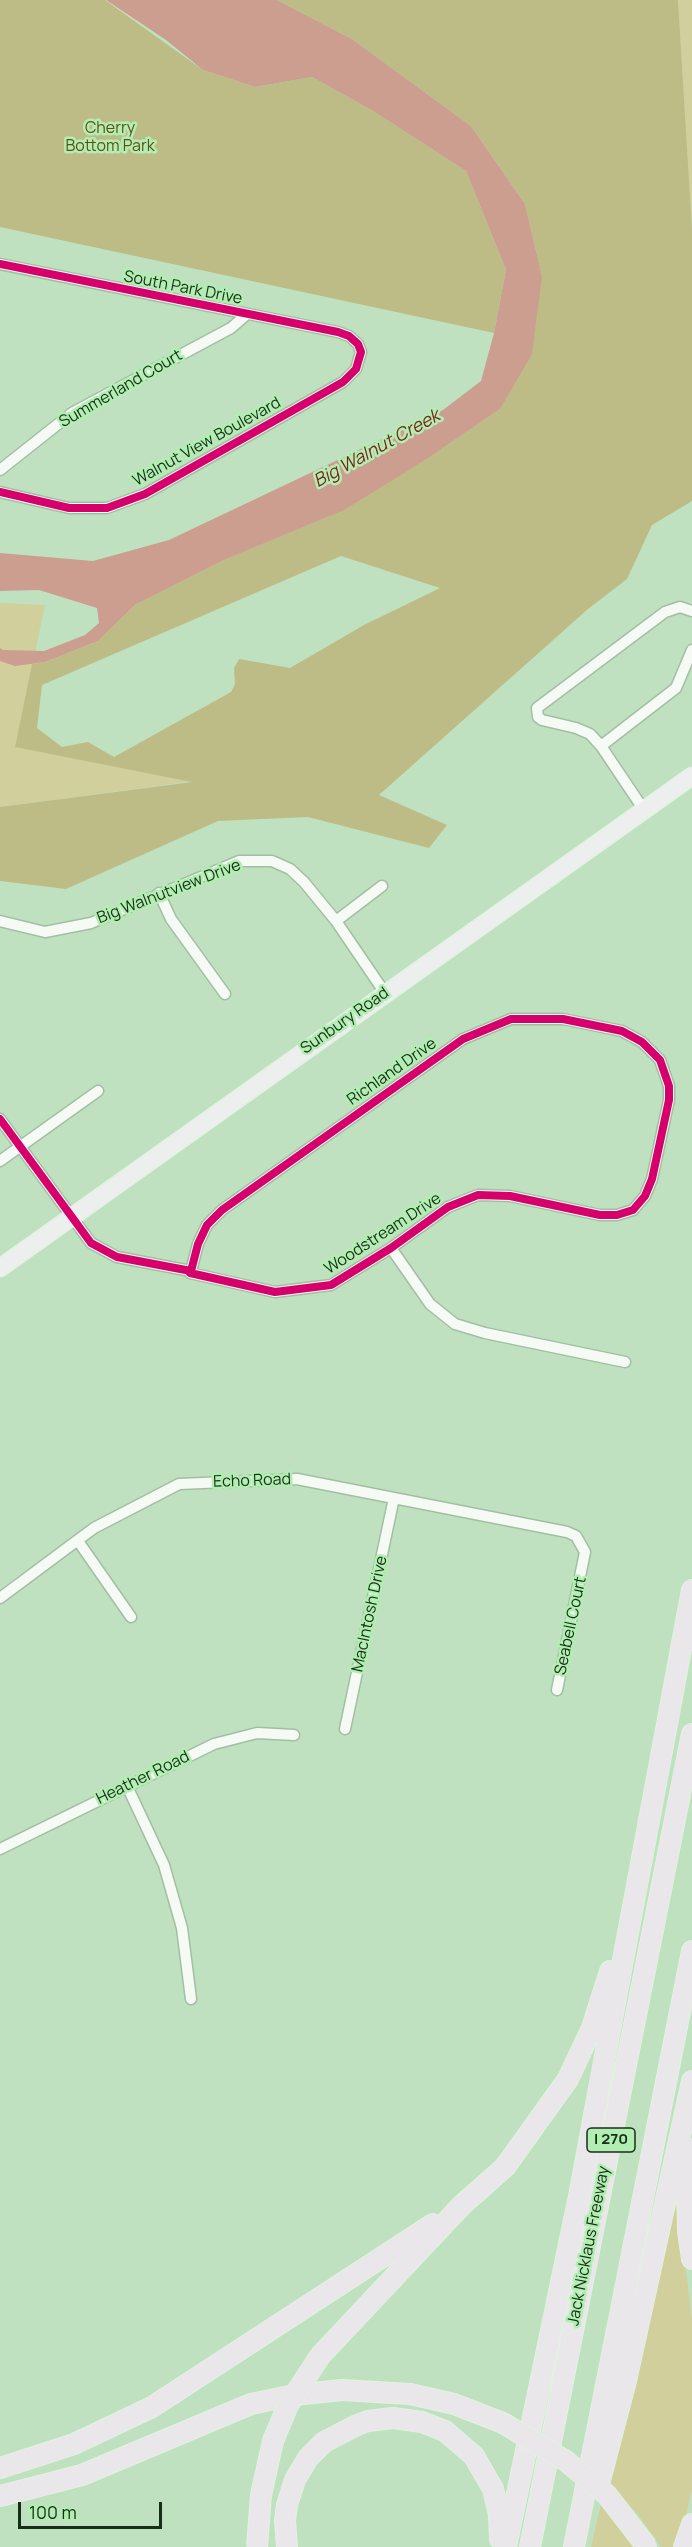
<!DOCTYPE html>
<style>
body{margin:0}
#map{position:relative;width:692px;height:2547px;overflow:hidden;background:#bfe1bf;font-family:Manrope,sans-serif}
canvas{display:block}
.scale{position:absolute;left:18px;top:2502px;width:144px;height:27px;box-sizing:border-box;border:3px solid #172f18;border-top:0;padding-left:8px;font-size:18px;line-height:21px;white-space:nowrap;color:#172f18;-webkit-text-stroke:4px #b2eeb2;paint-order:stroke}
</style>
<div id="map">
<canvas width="692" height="2547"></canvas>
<div class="scale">100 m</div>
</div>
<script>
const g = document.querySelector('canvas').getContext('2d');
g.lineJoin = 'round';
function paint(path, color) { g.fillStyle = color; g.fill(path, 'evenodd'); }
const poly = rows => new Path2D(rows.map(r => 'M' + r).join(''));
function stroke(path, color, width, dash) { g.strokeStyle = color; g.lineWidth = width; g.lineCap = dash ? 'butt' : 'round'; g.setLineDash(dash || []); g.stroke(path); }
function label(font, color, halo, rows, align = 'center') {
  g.font = font + ' Manrope,sans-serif'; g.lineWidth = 5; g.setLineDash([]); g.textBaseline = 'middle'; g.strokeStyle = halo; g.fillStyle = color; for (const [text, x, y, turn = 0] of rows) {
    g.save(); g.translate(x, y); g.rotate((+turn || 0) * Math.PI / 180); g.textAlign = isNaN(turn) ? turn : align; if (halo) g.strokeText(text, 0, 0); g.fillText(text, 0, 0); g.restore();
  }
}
const green = poly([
 [678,0,692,0,692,229],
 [0,603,45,605,15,747,194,781,0,807],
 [674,2200,678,2200,692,2322,692,2490,685,2519,674,2547,661,2547,639,2516,607,2480],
 [601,2504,625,2530,637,2547,591,2547]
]);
const forest = poly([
 [0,0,105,0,203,70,255,87,312,77,373,111,466,171,506,270,494,333,0,227],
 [277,0,678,0,692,229,692,501,652,525,627,579,588,609,379,795,447,825,429,848,308,817,218,821,66,889,0,881,0,807,192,782,15,747,32,664,45,662,98,641,135,605,222,561,329,516,430,457,500,409,542,276,525,204,471,126,352,39],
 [341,556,440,588,364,625,290,668,239,659,234,668,235,684,231,692,114,757,88,742,62,747,37,728,42,685]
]);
const water = poly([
 [106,0,277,0,352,39,471,126,525,204,542,276,532,354,500,409,430,457,344,510,222,561,135,605,98,641,45,662,15,666,0,661,0,648,3,650,44,651,85,635,99,623,97,608,39,590,0,591,0,553,93,561,169,540,443,410,481,381,494,333,506,270,466,171,373,111,312,77,255,87,203,70,166,40]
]);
const street = poly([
 [0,264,338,332,349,336,358,344,361,352,356,369,343,382,145,494,107,508,69,508,0,492],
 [0,470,72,413,231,328,246,315],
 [601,746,676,688,692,650],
 [644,810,601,746,590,734,576,728,542,720,538,717,537,708,665,612,680,607,692,611],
 [159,893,171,919,225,994],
 [0,921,45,932,91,923,239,861,272,861,290,869,304,882,336,921,385,993],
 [336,921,382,886],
 [0,1119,91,1243,117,1257,191,1271,190,1273,275,1292,331,1285,391,1248,448,1207,478,1195,510,1196,600,1215,617,1215,633,1210,645,1196,652,1179,669,1100,669,1086,660,1060,642,1042,622,1031,563,1019,511,1019,463,1039,222,1210,207,1225,198,1244,191,1271],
 [0,1161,98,1091],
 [391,1248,430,1304,455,1324,485,1333,625,1362],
 [78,1541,131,1617],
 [0,1598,94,1528,179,1484,297,1479,567,1532,576,1536,585,1552,557,1690],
 [345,1729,394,1498],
 [127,1786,164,1865,182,1928,191,1999],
 [0,1849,214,1744,257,1733,294,1735]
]);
const primary = poly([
 [0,1268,692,776]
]);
const highway = poly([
 [686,2148,688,2232,692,2259],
 [320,2356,462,2205,505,2167,568,2079,592,2028,610,1971],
 [0,2468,74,2444,152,2407,433,2224],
 [599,2484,626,2381,692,2081],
 [0,2496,82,2475,251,2404,294,2395,342,2390,410,2394,454,2404,503,2423],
 [287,2547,285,2520,287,2505,295,2480,308,2458,324,2442,357,2425,368,2421,393,2418,422,2422,445,2431,474,2456,493,2489,499,2515,500,2539],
 [506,2547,579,2196,692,1590],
 [530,2547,692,1734],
 [574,2547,692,1951],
 [684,2547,692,2524]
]);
const highwayBridge = poly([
 [503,2423,566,2461,607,2495,647,2547],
 [257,2547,261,2495,273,2441,288,2405,320,2356]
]);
const cycleway = poly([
 [0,264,338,332,349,336,358,344,361,352,356,369,343,382,145,494,107,508,69,508,0,492],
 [0,1119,91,1243,117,1257,191,1271,190,1273,275,1292,331,1285,391,1248,448,1207,478,1195,510,1196,600,1215,617,1215,633,1210,645,1196,652,1179,669,1100,669,1086,660,1060,642,1042,622,1031,563,1019,511,1019,463,1039,222,1210,207,1225,198,1244,191,1271]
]);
const shields = [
 [611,2140,48]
];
const shieldNames = [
 ["I 270",611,2140]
];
const parkNames = [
 ["Cherry",110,129],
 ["Bottom Park",110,147]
];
const streetNames = [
 ["South Park Drive",183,288,11],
 ["Summerland Court",121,389,-30],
 ["Walnut View Boulevard",207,442,-29],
 ["Big Walnutview Drive",169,892,-21],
 ["Sunbury Road",345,1021,-35],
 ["Richland Drive",392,1072,-35],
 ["Woodstream Drive",383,1234,-33],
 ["Echo Road",252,1481,-2],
 ["MacIntosh Drive",370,1614,-78],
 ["Seabell Court",571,1626,-78],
 ["Heather Road",143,1778,-26],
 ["Jack Nicklaus Freeway",589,2246,-79]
];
const waterNames = [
 ["Big Walnut Creek",377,449,-29]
];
paint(green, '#d1cf9b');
paint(forest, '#bebc86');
paint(water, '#cb9e90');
stroke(street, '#a4bea4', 13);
stroke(primary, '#e2f2e2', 19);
stroke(highway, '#e2f2e2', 22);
stroke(street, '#f5faf5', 10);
stroke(primary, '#edefee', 16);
stroke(highway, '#e9e7e9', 20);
stroke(highwayBridge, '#e2f2e2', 22, []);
stroke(highwayBridge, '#e9e7e9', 20);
stroke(cycleway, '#d6006c', 8);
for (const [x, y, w] of shields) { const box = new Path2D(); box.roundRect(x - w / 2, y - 12, w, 24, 4.5); g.fillStyle = '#b2eeb2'; g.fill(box); stroke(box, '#172f18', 1.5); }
label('bold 15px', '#172f18', null, shieldNames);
label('16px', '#644d17', '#b2eeb2', parkNames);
label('16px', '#172f18', '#b2eeb2', streetNames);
label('italic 18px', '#7f2222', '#b2eeb2', waterNames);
</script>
